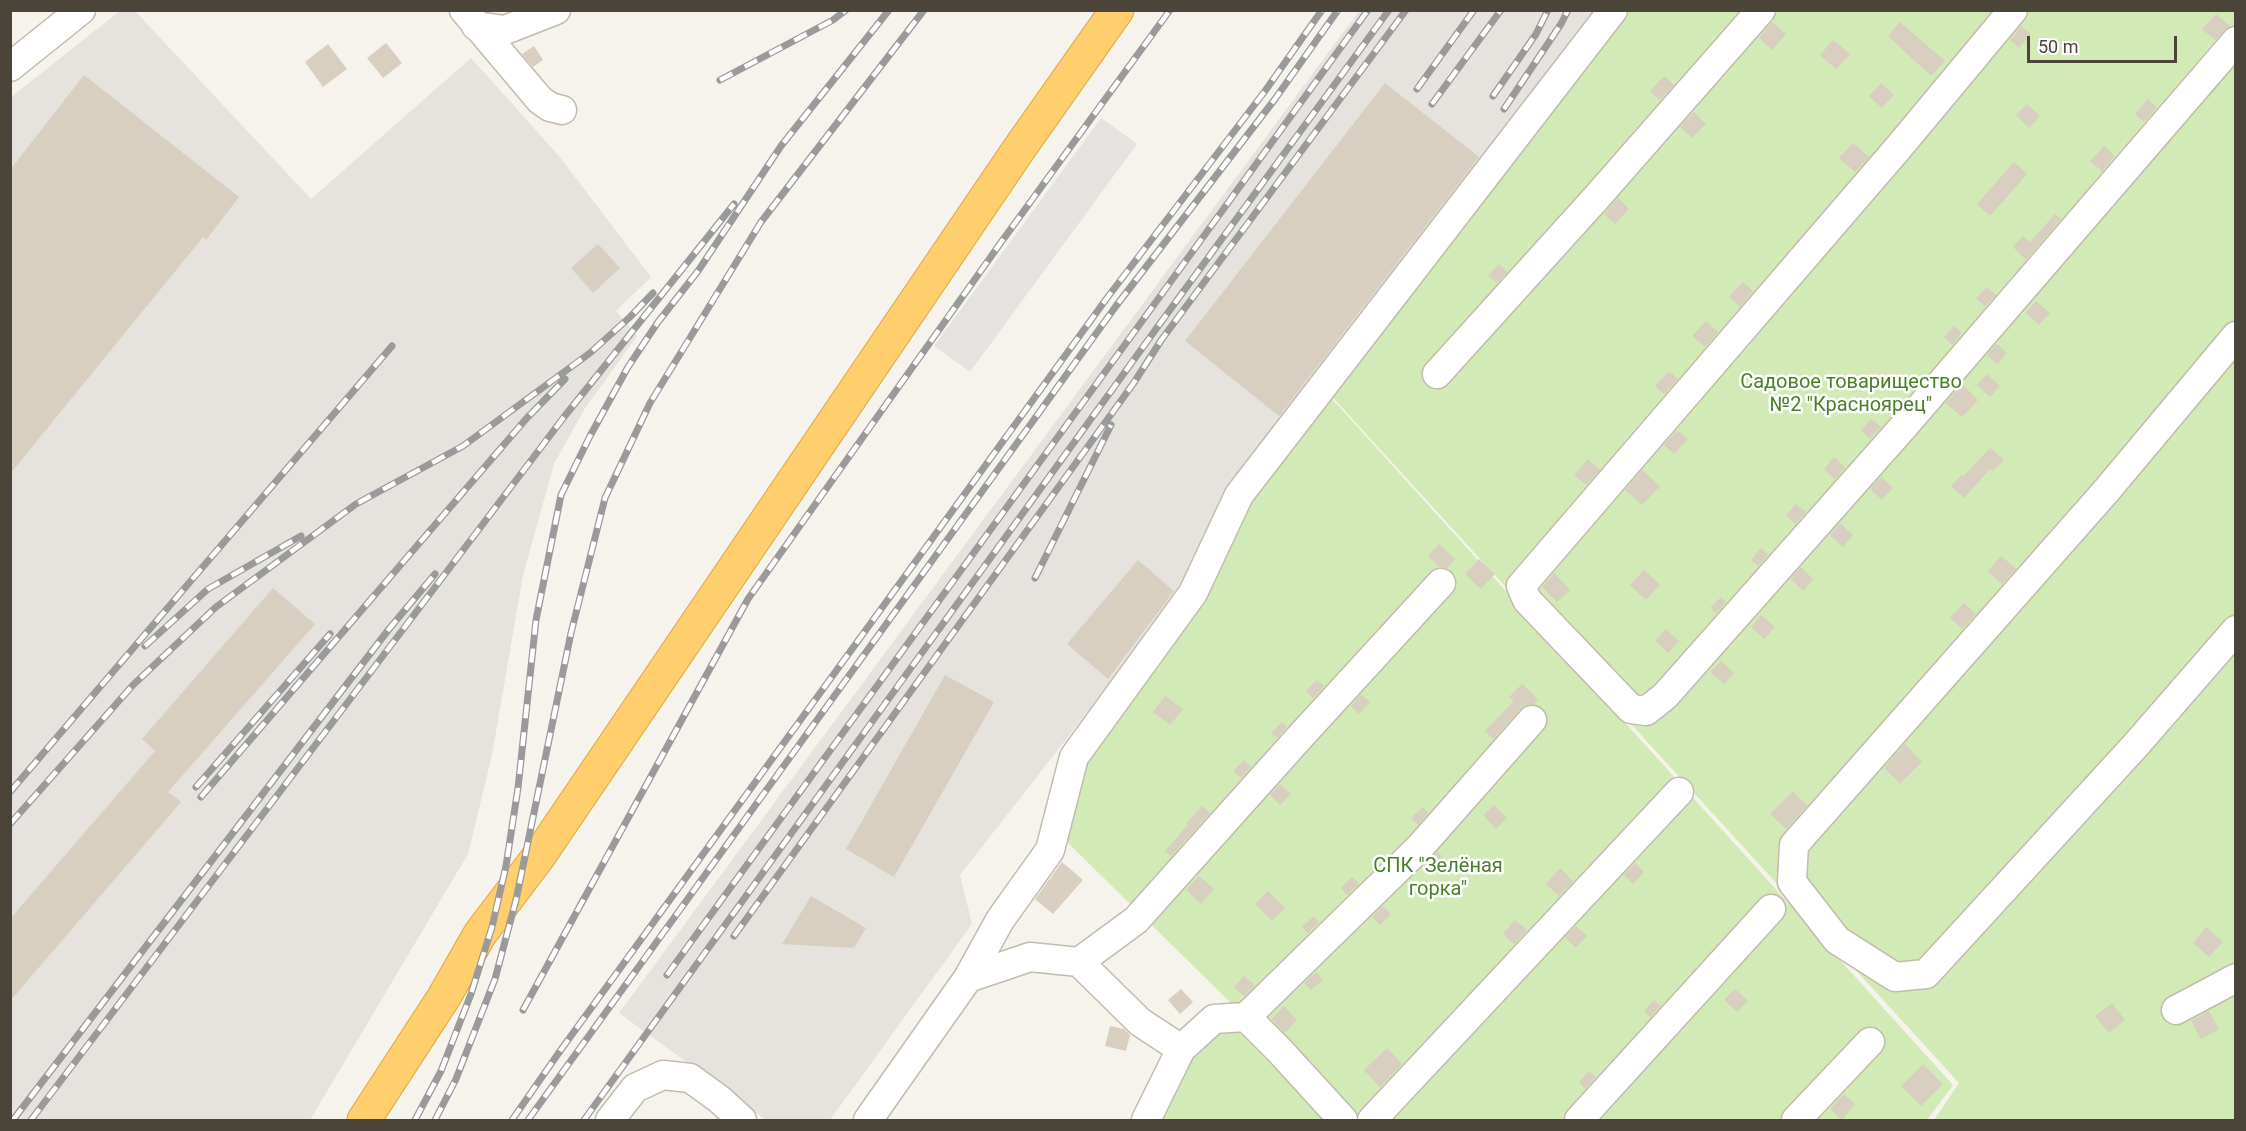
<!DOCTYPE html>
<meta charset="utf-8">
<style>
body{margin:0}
#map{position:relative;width:2246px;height:1131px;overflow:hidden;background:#f6f3ec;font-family:Roboto,sans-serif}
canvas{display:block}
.frame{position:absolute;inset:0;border:12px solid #4b4439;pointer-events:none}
.scale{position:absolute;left:2027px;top:36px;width:150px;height:27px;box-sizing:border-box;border:3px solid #4b4439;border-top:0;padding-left:8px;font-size:18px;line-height:21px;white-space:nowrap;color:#4b4439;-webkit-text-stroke:4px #fff;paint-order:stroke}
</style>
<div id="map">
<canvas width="2246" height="1131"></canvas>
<div class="frame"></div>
<div class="scale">50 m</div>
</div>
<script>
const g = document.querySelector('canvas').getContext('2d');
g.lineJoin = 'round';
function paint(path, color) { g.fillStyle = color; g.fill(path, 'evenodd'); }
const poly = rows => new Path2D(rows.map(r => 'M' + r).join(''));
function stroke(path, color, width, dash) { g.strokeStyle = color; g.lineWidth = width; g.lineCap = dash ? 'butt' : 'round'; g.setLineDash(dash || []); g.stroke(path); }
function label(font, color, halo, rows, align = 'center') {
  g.font = font + ' Roboto,sans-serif'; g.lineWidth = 5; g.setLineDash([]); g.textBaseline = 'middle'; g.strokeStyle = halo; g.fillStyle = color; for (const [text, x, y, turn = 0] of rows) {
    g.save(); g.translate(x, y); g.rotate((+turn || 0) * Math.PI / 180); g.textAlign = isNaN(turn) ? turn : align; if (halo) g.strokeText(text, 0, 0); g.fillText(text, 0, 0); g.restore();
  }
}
const industrial = poly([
 [120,11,135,11,311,199,471,58,559,156,651,277,616,311,637,336,584,410,554,464,523,575,492,755,468,854,310,1120,11,1120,11,97],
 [1359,11,1603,11,1179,595,960,875,972,924,830,1120,766,1120,619,1013]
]);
const green = poly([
 [1617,11,2235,11,2235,1120,1934,1120,1959,1083,1324,388],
 [1324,390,1953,1085,1927,1120,1158,1120,1200,1043,1231,1003,1065,840,1081,758,1248,500]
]);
const parking = poly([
 [1101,118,1137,144,970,372,934,346]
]);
const building = poly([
 [2216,14,2230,26,2215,40,2202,29],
 [1772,22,1786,34,1772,50,1759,38],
 [1900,22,1945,61,1931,76,1888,36],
 [2021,26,2031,34,2019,48,2010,40],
 [1833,40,1850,54,1836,69,1820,55],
 [386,43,402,63,383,78,367,58],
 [328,44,347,69,323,87,305,62],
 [534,46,543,60,533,67,522,54],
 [84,75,239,197,206,240,203,237,10,474,10,170],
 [1664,76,1674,85,1660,100,1650,91],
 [1385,83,1479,157,1279,416,1185,341],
 [1881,83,1894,95,1882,108,1869,96],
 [2148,99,2157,107,2144,122,2135,114],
 [2027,104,2040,116,2029,128,2016,115],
 [1694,112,1706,124,1692,138,1680,127],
 [1853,143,1869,157,1855,172,1839,158],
 [2104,146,2115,156,2102,171,2090,161],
 [2014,162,2027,174,1990,216,1977,204],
 [1618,198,1629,209,1615,224,1604,214],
 [2055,214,2061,219,2026,260,2013,247,2023,236,2030,242],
 [598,244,620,268,593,293,571,268],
 [1499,264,1507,272,1497,283,1488,276],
 [1743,282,1753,291,1740,307,1729,297],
 [1987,287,1996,295,1985,306,1976,298],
 [2036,301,2050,313,2039,325,2026,313],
 [1706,321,1718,332,1705,347,1692,336],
 [1954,326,1962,333,1952,345,1944,337],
 [1997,344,2007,353,1997,365,1987,355],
 [1669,371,1678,379,1664,394,1655,386],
 [1987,374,2000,386,1990,397,1977,385],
 [1962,384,1978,400,1962,417,1946,403],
 [1871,419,1881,427,1870,439,1861,430],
 [1677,430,1688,439,1674,454,1664,445],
 [1990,448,2004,460,1993,471,1990,469,1964,498,1951,486,1962,475,1964,476],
 [1834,457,1845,467,1835,479,1824,469],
 [1588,459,1600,470,1586,485,1574,475],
 [1642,470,1660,486,1642,505,1625,490],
 [1881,477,1893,488,1882,500,1870,489],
 [1796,504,1806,512,1795,524,1786,515],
 [1840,523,1853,535,1843,547,1830,535],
 [1439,544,1455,559,1447,568,1440,567,1428,556],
 [1761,548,1768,555,1758,566,1751,560],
 [2001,556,2016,569,2002,584,1988,571],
 [1479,559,1495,574,1481,589,1465,574],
 [1138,560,1174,591,1108,679,1067,644],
 [1801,567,1813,579,1803,591,1791,579],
 [1644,570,1660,585,1646,600,1630,585],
 [1554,573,1570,590,1557,602,1542,587],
 [273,588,315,624,168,792,181,802,10,1001,10,919,155,751,142,739],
 [1721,597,1726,602,1716,613,1710,608],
 [1964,603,1976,614,1962,629,1950,618],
 [1761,615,1775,627,1764,639,1751,627],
 [1666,629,1679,641,1668,653,1655,641],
 [1721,661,1734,673,1724,684,1710,672],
 [945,675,994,702,894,877,846,849],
 [1317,680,1324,686,1313,698,1306,691],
 [1522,684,1538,699,1534,704,1526,705,1520,709,1493,739,1485,731,1514,701,1509,697],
 [1361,694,1370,702,1359,714,1351,706],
 [1165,696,1183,709,1170,725,1153,712],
 [1282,722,1287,727,1277,738,1271,733],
 [1905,744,1922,762,1900,784,1884,768],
 [1244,760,1251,767,1241,778,1233,771],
 [1280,784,1291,794,1280,805,1270,795],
 [1793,791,1807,806,1786,829,1770,814],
 [1494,805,1507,818,1496,829,1483,815],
 [1202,806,1210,813,1171,856,1165,851,1188,825,1186,824],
 [1423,807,1428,813,1418,825,1411,818],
 [1438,852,1444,858,1432,869,1427,863],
 [1062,862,1083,880,1053,914,1035,899],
 [1635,863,1644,872,1633,884,1624,875],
 [1560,868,1573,881,1559,896,1546,884],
 [1199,876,1214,889,1201,904,1186,890],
 [1352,877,1359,884,1347,895,1341,888],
 [1268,891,1285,908,1272,921,1255,904],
 [811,896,866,928,854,948,782,944],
 [1383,906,1391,914,1380,925,1372,917],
 [1314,916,1319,922,1308,933,1302,927],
 [1515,920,1527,930,1514,944,1503,934],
 [1576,926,1587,936,1576,948,1565,937],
 [2206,927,2223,942,2209,957,2193,943],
 [1316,972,1323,980,1311,990,1304,983],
 [1244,976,1255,985,1244,996,1234,987],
 [1181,989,1193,1002,1180,1014,1168,1000],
 [1735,989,1748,1001,1737,1012,1724,1000],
 [1654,1000,1661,1006,1650,1017,1644,1011],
 [2112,1003,2125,1020,2109,1033,2095,1016],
 [1284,1006,1297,1020,1285,1033,1272,1019],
 [2209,1011,2219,1029,2201,1039,2191,1021],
 [1110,1026,1124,1029,1130,1035,1126,1051,1105,1046],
 [1387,1048,1402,1064,1380,1087,1364,1070],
 [1923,1064,1943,1084,1921,1106,1901,1086],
 [1589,1071,1596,1077,1585,1089,1579,1082],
 [1844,1094,1855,1104,1842,1120,1830,1109]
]);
const minor = poly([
 [464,10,540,100,550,107,562,110],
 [2013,10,1899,147,1521,586,1527,600,1631,709,1646,711,1665,696,1905,425,2236,41],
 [476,26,505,30,556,10],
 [10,67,81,10],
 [2236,336,2107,490,1794,845,1792,882,1837,940,1895,977,1926,974,2135,746,2236,630],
 [1437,374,1597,197,1761,10],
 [1079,962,1136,920,1299,738,1441,583],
 [968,978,1030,957,1079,962,1140,1022,1181,1049,1146,1120],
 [2176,1010,2236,978],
 [1246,1017,1420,847,1532,720],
 [1181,1049,1214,1019,1246,1017,1280,1051,1343,1120],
 [610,1120,635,1088,663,1075,690,1078,719,1099,742,1120],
 [868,1120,968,978,1000,920,1050,850,1074,757,1193,593,1239,495,1613,10],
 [1372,1120,1679,792],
 [1579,1120,1771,909],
 [1796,1120,1870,1042]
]);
const highway = poly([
 [364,1120,444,997,480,934,539,856,1019,149,1117,10]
]);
const rail = poly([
 [720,80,833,20,846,10],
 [1417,89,1474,10],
 [1493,96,1536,34,1548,10],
 [1432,104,1501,10],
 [1504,109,1561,24,1568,10],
 [1035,578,1111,425],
 [145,646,208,589,301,536],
 [196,787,330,634],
 [10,792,392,346],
 [201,797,526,419,565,379],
 [10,824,133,685,216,607,356,504,463,446,590,353,630,317,653,293],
 [734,936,1133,384,1162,339,1406,10],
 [667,975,1368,10],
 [523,1010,748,599,1002,241,1170,10],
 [13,1120,389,629,435,574],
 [31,1120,564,417,734,204],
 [415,1120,441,1071,471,994,492,927,506,866,518,788,536,620,561,495,590,436,628,367,658,322,698,271,781,146,889,10],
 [435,1120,456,1079,495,979,516,900,571,633,605,498,650,403,761,222,924,10],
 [512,1120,560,1051,1107,298,1265,91,1322,10],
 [528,1120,1116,306,1275,99,1338,10],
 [584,1120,1156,329,1389,10]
]);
const parkNames = [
 ["Садовое товарищество",1851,383],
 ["№2 \"Красноярец\"",1851,406],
 ["СПК \"Зелёная",1438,867],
 ["горка\"",1438,890]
];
paint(industrial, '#e6e2dd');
paint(green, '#d2eab5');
paint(parking, '#e5e3e0');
paint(building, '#d8cfc1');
stroke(minor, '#c2bbae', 31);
stroke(highway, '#e0a43c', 35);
stroke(minor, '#fff', 28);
stroke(highway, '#ffcf6e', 33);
stroke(rail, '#9a9a9a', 7);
stroke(rail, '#fff', 4.5, [14]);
label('20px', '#4a7f2a', '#fff', parkNames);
</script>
